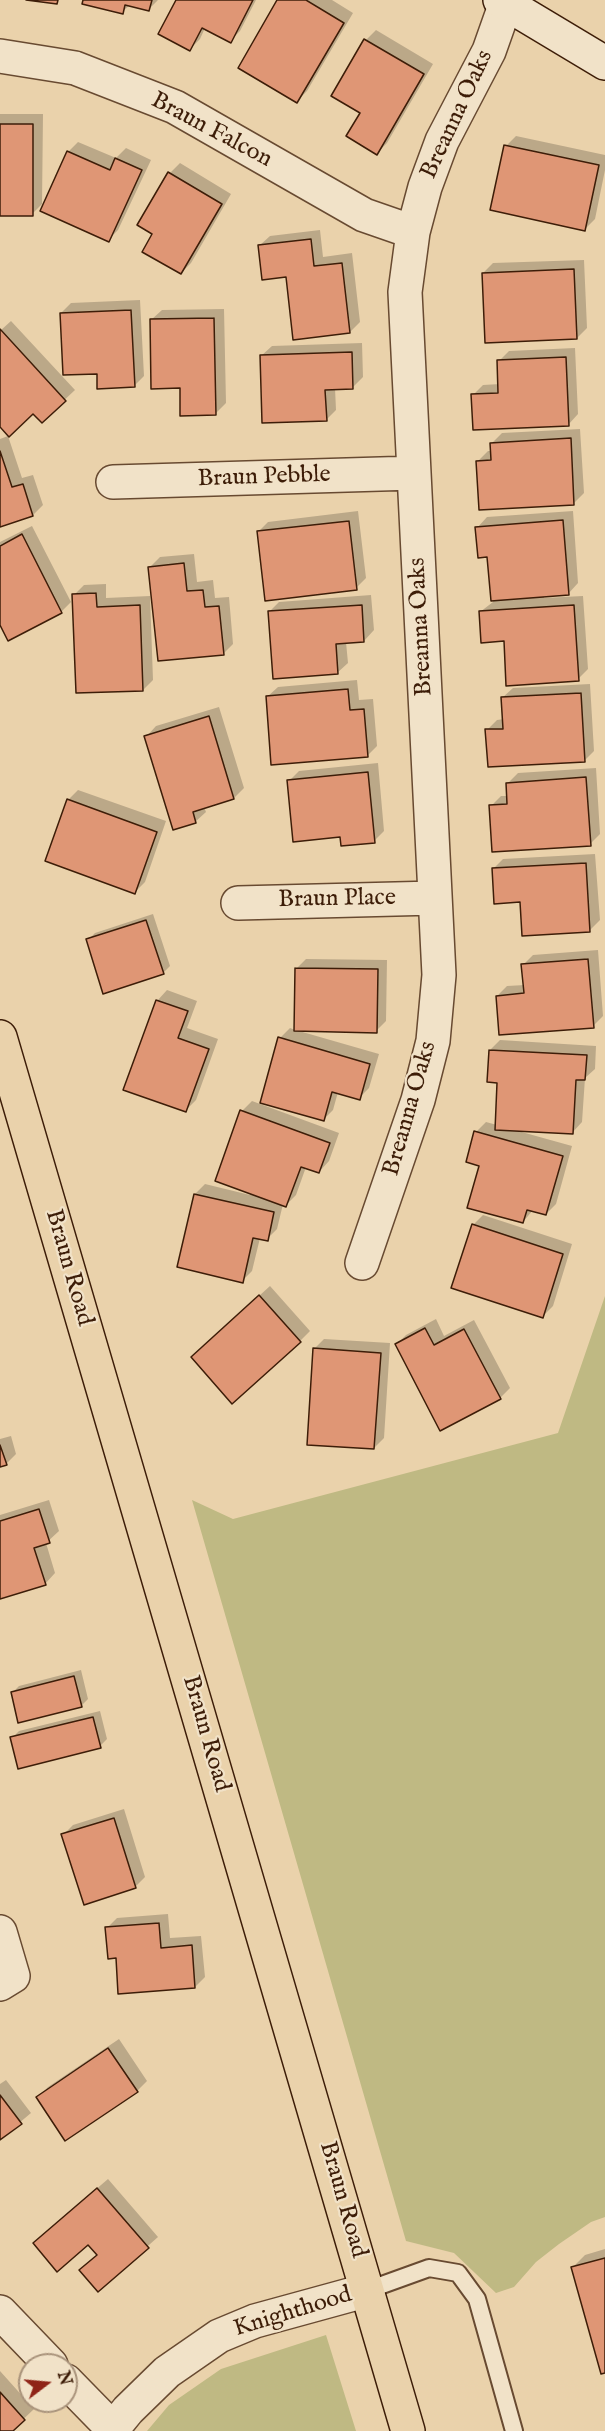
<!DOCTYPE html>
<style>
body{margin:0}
#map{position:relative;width:605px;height:2431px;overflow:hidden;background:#ead2ab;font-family:"IM FELL English",serif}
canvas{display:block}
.north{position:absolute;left:18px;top:2353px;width:60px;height:60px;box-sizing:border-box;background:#f1e2c8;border:2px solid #a9937b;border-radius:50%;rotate:74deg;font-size:16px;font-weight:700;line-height:24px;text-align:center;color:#3d1d08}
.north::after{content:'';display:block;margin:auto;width:21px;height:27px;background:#8f2418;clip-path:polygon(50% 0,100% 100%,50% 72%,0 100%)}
</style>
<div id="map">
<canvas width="605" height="2431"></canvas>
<div class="north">N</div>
</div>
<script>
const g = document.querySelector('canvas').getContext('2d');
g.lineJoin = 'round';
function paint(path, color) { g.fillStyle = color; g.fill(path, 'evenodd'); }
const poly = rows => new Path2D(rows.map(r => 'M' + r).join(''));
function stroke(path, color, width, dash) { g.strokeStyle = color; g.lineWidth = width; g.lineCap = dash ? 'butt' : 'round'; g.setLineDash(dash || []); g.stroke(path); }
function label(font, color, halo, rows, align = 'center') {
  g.font = font + ' "IM FELL English",serif'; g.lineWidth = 4.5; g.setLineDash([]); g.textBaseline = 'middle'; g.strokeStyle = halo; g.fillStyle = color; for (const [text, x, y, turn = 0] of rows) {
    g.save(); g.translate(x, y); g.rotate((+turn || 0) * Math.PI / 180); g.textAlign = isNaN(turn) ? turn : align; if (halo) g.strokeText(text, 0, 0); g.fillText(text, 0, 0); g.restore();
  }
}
const green = poly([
 [605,1296,605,2217,591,2222,559,2244,536,2262,514,2287,496,2293,454,2253,406,2241,192,1500,233,1519,558,1433],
 [326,2335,356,2431,147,2431,169,2405,221,2369]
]);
const shadow = poly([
 [85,0,158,0,149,9,130,5,122,12],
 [177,0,256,0,240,31,230,41,205,28,200,39,190,49],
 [279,0,332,0,353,13,307,91,297,101],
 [376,30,433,64,387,143,377,153,362,112,333,95,366,40],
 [0,114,43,114,42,204,32,214,0,214],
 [516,136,605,155,605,170,595,219,585,229,506,146],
 [78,142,116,158,126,148,151,160,118,230,108,240,42,210,68,152],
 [180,163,231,194,191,263,181,273,154,234,170,173],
 [320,230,323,257,352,253,360,322,350,332,287,276,259,246,270,236],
 [584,260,587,328,577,338,483,273,493,263],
 [140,300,144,376,134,386,99,372,61,313,71,303],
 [224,309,226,403,216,413,182,387,151,320,162,310],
 [11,321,75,390,42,421,33,412,0,425,0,331],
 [362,343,363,377,353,387,335,388,336,410,326,420,261,356,272,346],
 [575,348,578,414,568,425,473,395,483,385,500,384,499,361,509,351],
 [580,429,584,493,574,503,478,461,488,451,492,451,492,443,502,433],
 [8,436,22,478,33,475,43,505,33,515,0,526,0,439],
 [358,511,366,578,356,588,258,532,268,522],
 [573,511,578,583,568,594,544,596,544,598,583,596,588,669,578,679,505,640,480,612,493,602,489,555,477,528,487,517],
 [32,526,71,602,61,612,0,622,0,542],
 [194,554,197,582,213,580,215,598,229,597,233,644,223,654,150,567,160,557],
 [106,584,106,598,150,596,153,680,143,690,74,595,84,585],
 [371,595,374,630,364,641,346,642,348,663,337,673,269,612,279,602],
 [357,680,359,700,373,699,377,746,367,756,267,697,278,687],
 [590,684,594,751,584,761,487,730,497,720,504,719,502,698,513,688],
 [219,707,244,788,234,798,204,807,206,812,195,822,146,737,156,726],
 [378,763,384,831,374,841,342,836,289,781,299,771],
 [596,768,600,834,590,844,491,806,501,796,508,796,508,783,518,773],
 [78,790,166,821,145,882,135,892,68,800],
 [595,854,600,920,590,930,522,901,493,869,503,859],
 [153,914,170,966,163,973,88,940,95,933],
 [598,950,603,1016,593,1026,497,996,507,986,525,985,523,965,533,955],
 [306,959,387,960,386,1021,376,1031,299,1031,379,1054,369,1088,359,1098,338,1092,333,1110,323,1120,280,1038,290,1028,295,1030,296,969],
 [167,990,197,1001,187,1028,218,1039,196,1100,186,1110,157,1001],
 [500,1040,596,1046,595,1069,585,1078,582,1122,572,1133,518,1131,572,1146,556,1204,546,1214,533,1210,523,1222,481,1165,476,1132,486,1122,497,1125,499,1081,490,1050],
 [252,1101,339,1133,329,1161,319,1172,306,1167,296,1195,286,1205,283,1204,277,1229,267,1239,260,1238,252,1271,242,1281,179,1266,195,1194,205,1184,250,1195,242,1111],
 [483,1215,572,1244,553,1306,543,1316,473,1225],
 [270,1286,310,1331,300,1341,203,1347],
 [436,1319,444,1336,474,1320,510,1388,500,1398,396,1345,406,1335],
 [324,1339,390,1343,384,1438,374,1448,314,1349],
 [11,1436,16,1454,6,1464,0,1466,0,1439],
 [49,1500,59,1531,46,1543,55,1573,45,1584,0,1597,0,1515],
 [81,1670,88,1699,81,1706,12,1693,19,1686],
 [100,1711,107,1739,100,1746,12,1738,19,1731],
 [124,1809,145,1877,135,1887,63,1835,73,1825],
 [168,1914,170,1938,201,1936,205,1977,195,1987,117,1956,107,1928,117,1918],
 [119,2039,147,2081,137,2091,38,2097,48,2087],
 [6,2080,31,2113,0,2139,0,2084],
 [108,2179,158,2237,98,2290,98,2254,88,2243,45,2233],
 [605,2249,605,2371,573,2267,585,2255],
 [0,2371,34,2409,11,2431,0,2431]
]);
const building = poly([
 [26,0,58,0,57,4,26,0],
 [83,0,152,0,149,11,125,5,123,14,82,4,83,0],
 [176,0,253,0,231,43,202,28,190,51,158,34,176,0],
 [277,0,306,0,344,23,297,103,238,68,277,0],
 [364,39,424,74,377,155,346,136,360,113,331,96,364,39],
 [0,124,33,124,33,216,0,216,0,124],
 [504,145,599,165,585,231,490,210,504,145],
 [67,151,110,170,115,158,142,170,109,242,40,211,67,151],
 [168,172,222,204,181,274,142,252,152,234,137,225,168,172],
 [311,239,314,266,342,263,350,333,293,340,286,277,262,280,258,245,311,239],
 [574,269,577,339,485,343,482,273,574,269],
 [131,310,135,387,97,389,97,374,63,375,60,313,131,310],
 [214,318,216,415,180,416,180,388,151,389,150,319,214,318],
 [0,329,66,401,42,423,33,414,9,437,0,427,0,329],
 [352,352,353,389,325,390,327,421,262,423,260,355,352,352],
 [566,357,569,426,473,430,471,394,498,393,497,360,566,357],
 [571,438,574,505,479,510,476,461,491,460,490,443,571,438],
 [0,451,12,487,23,484,33,516,0,527,0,451],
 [563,520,569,595,491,601,487,557,478,558,475,527,563,520],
 [349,521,357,590,265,601,257,531,349,521],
 [22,534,62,613,8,641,0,625,0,546,22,534],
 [184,563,187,591,203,590,205,607,219,606,224,655,158,661,148,567,184,563],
 [96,593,97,607,140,605,143,691,76,693,72,594,96,593],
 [362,605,364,642,336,644,338,674,273,679,268,611,362,605],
 [574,605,579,681,506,686,504,641,481,643,479,611,574,605],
 [348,689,350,710,364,709,368,757,271,765,266,696,348,689],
 [581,693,585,762,488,767,485,729,503,729,501,697,581,693],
 [209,716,234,799,193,812,196,823,173,830,144,736,209,716],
 [368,772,375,843,341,846,340,837,293,842,287,780,368,772],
 [586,777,591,846,492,852,489,805,507,804,506,783,586,777],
 [67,799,157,832,135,894,45,861,67,799],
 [586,863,590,932,522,936,520,902,494,904,492,868,586,863],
 [146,920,164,974,103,994,86,939,146,920],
 [588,959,594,1028,499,1035,496,996,524,993,521,964,588,959],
 [295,968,378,969,377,1033,294,1031,295,968],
 [156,1000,188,1011,178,1038,209,1049,186,1112,123,1090,156,1000],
 [278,1037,370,1064,360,1100,332,1092,324,1121,260,1103,278,1037],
 [489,1050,587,1055,585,1080,576,1080,573,1134,495,1130,497,1083,487,1082,489,1050],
 [240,1110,330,1143,319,1173,301,1167,286,1207,215,1181,240,1110],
 [474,1131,563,1156,546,1215,527,1210,523,1223,467,1208,479,1166,466,1162,474,1131],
 [194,1194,274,1212,268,1241,253,1238,243,1283,177,1267,194,1194],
 [472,1224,563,1254,543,1318,451,1288,472,1224],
 [259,1295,301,1342,232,1404,191,1357,259,1295],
 [425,1328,434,1345,464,1329,501,1399,440,1431,395,1344,425,1328],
 [313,1348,381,1353,374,1449,307,1445,313,1348],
 [0,1445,7,1465,0,1467,0,1445],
 [39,1509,50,1543,34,1548,46,1585,0,1599,0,1521,39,1509],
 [74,1676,82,1707,18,1723,11,1692,74,1676],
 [93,1717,101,1748,18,1769,10,1737,93,1717],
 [114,1818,136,1888,84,1905,61,1834,114,1818],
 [159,1923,161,1948,192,1945,195,1988,118,1994,116,1958,108,1959,105,1927,159,1923],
 [108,2048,138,2092,65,2141,36,2097,108,2048],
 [0,2095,22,2124,0,2140,0,2095],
 [97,2188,149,2248,98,2292,79,2270,97,2255,88,2245,57,2272,33,2243,97,2188],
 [605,2258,605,2373,601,2374,571,2267,605,2258],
 [0,2392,25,2420,13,2431,0,2431,0,2392]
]);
const service = poly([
 [368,2290,429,2268,458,2273,477,2299,514,2431]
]);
const minor = poly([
 [0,56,75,68,175,107,364,215,413,232],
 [113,482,414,473],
 [238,903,435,898],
 [362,1263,418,1100,433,1041,439,975,405,292,413,232,425,187,442,141,489,51,507,0],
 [0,1932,13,1976,0,1984],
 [0,2312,51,2365],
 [66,2381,113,2429],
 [111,2431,128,2410,167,2372,219,2336,255,2321,368,2290]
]);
const secondary = poly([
 [500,0,605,63]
]);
const primary = poly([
 [0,1037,408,2431]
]);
const streetNames = [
 ["Breanna Oaks",458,115,-65],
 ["Braun Falcon",211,131,28],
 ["Braun Pebble",264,478,-2],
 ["Breanna Oaks",422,627,-93],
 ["Braun Place",337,900,-1],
 ["Breanna Oaks",411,1109,-74],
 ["Braun Road",68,1268,74],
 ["Braun Road",205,1734,74],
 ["Braun Road",342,2200,74],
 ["Knighthood",293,2313,-17]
];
paint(green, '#bfb983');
paint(shadow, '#0003');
paint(building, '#df9675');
stroke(building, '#3d1d08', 1.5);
stroke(service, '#684a31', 20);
stroke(minor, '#684a31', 36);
stroke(secondary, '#3d1d08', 36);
stroke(primary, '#3d1d08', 36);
stroke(service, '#f1e2c8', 16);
stroke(minor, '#f1e2c8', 33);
stroke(secondary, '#f1e2c8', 33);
stroke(primary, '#ead2ab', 33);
label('24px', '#3d1d08', '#f1e2c8', streetNames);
</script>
